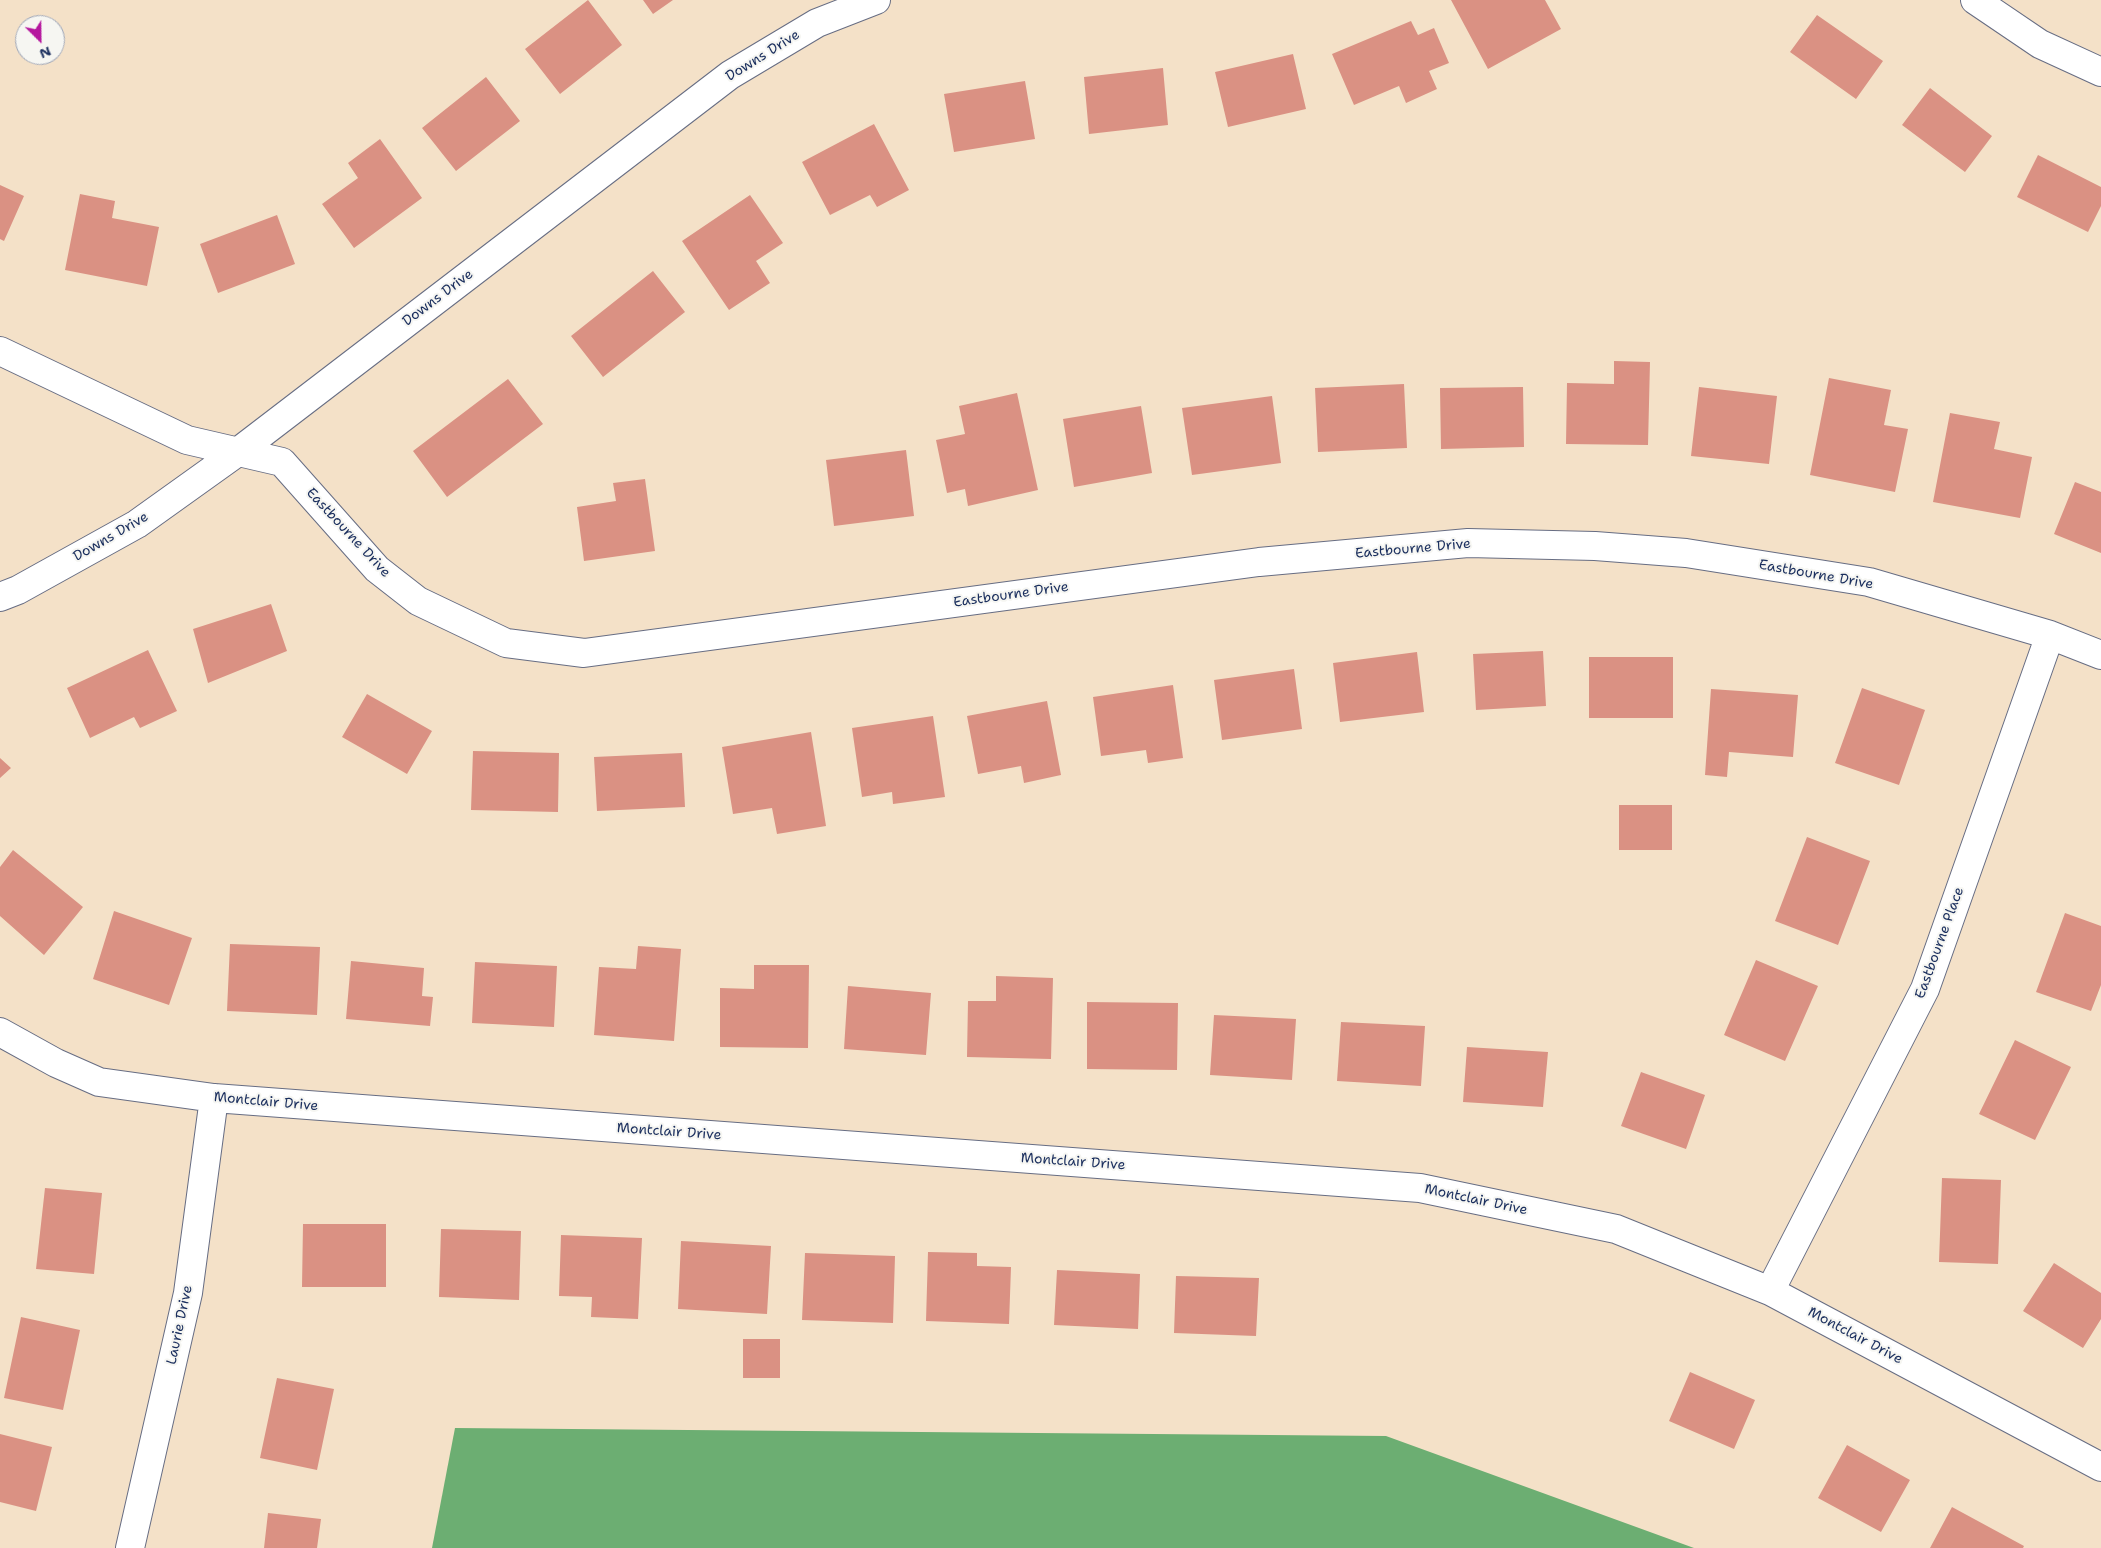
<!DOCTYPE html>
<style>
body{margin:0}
#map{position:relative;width:2101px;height:1548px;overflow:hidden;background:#f4e1c8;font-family:"Shantell Sans",sans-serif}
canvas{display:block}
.north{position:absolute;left:15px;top:15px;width:50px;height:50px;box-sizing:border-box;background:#f6f6f2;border:1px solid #9ea6b7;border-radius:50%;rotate:157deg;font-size:14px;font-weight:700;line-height:20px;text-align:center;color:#1b2f5e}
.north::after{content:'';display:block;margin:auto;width:18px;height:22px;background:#b5179e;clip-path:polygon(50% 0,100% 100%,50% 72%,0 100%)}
</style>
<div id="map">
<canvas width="2101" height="1548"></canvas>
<div class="north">N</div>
</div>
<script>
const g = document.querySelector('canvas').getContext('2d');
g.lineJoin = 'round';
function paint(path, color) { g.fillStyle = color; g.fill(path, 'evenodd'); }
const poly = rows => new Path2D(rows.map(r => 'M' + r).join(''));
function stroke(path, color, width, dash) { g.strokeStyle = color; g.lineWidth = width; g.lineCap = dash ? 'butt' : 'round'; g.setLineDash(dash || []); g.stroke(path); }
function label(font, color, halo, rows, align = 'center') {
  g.font = font + ' "Shantell Sans",sans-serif'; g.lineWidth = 4; g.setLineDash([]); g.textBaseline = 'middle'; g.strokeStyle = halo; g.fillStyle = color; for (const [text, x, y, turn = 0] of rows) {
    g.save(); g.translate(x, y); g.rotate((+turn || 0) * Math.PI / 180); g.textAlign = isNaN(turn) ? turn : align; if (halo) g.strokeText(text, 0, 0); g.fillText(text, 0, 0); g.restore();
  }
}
const forest = poly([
 [455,1428,1386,1436,1694,1548,432,1548]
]);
const building = poly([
 [588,0,622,45,560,94,525,49],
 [643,0,673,0,653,14],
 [1451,0,1545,0,1561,29,1488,69],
 [1817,15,1883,61,1856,99,1790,52],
 [1411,21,1418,35,1434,28,1449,63,1429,71,1437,89,1406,103,1399,86,1354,105,1332,54],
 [1293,54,1306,109,1228,127,1215,72],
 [1163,68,1168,125,1089,134,1084,77],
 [486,77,520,121,456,171,422,128],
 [1025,81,1035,139,954,152,944,94],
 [1930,88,1992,136,1965,172,1902,125],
 [874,124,909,190,877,207,870,195,830,215,802,162],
 [380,139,422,198,354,248,322,204,358,178,348,163],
 [2038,155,2101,187,2101,206,2088,232,2017,197],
 [0,185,24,196,4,241,0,239],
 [80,194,115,201,112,218,159,227,147,286,65,270],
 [750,195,783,243,756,261,770,283,729,310,682,241],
 [277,215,295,264,218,293,200,244],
 [653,271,685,312,603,377,571,336],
 [1614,361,1650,362,1648,445,1566,444,1567,383,1614,384],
 [1829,378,1891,390,1884,425,1908,429,1895,492,1810,475],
 [508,379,543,424,447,497,413,451],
 [1404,384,1407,448,1318,452,1315,388],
 [1523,387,1524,447,1441,449,1440,388],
 [1699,387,1777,396,1769,464,1691,456],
 [1017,393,1038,490,968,506,965,489,947,493,936,440,965,434,959,406],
 [1272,396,1281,463,1192,475,1182,408],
 [1141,406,1152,473,1074,487,1063,419],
 [1950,413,2000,422,1994,449,2032,457,2020,518,1933,502],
 [906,450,914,516,834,526,826,460],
 [645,479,655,551,584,561,577,507,616,501,613,483],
 [2075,482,2101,492,2101,553,2054,534],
 [271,604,287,651,208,683,193,629],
 [148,650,177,711,140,728,134,717,90,738,67,688],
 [1543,651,1546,706,1476,710,1473,654],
 [1417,652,1424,712,1340,722,1333,663],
 [1589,657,1673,657,1673,718,1589,718],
 [1294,669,1302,729,1222,740,1214,680],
 [1173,685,1183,758,1148,763,1146,750,1101,756,1093,697],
 [1862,688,1925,710,1899,785,1835,763],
 [1711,689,1798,695,1793,757,1729,752,1727,777,1705,775],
 [367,694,432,731,407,774,342,737],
 [1047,701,1061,775,1024,783,1021,766,978,774,967,716],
 [933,716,945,797,893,804,892,792,862,797,852,728],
 [811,732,826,826,777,834,772,808,733,814,722,747],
 [473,751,559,753,558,812,471,810],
 [682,753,685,807,597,811,594,757],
 [0,758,11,768,0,778],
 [1619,805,1672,805,1672,850,1619,850],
 [1807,837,1870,861,1838,945,1775,921],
 [13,850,83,907,44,955,0,916,0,867],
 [114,911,192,938,169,1005,93,979],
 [2065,913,2101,926,2101,985,2091,1011,2036,992],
 [230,944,320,947,317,1015,227,1011],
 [638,946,681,949,674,1041,594,1035,599,967,636,969],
 [1756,960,1818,986,1785,1061,1724,1035],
 [351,961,424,968,422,996,433,997,430,1026,346,1019],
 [475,962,557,966,554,1027,472,1023],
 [754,965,809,965,808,1048,720,1047,720,988,754,989],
 [996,976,1053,978,1051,1059,967,1057,968,1001,996,1001],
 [848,986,931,993,926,1055,844,1049],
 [1087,1002,1178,1003,1177,1070,1087,1069],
 [1214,1015,1296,1019,1292,1080,1210,1075],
 [1341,1022,1425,1026,1421,1086,1337,1081],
 [2015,1040,2071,1067,2035,1140,1979,1114],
 [1467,1047,1548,1052,1543,1107,1463,1102],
 [1641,1072,1705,1095,1686,1149,1621,1126],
 [1942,1178,2001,1180,1998,1264,1939,1262],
 [45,1188,102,1193,94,1274,36,1269],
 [303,1224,386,1224,386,1287,302,1287],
 [441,1229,521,1231,519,1300,439,1297],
 [561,1235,642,1238,638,1319,591,1317,592,1297,559,1296],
 [681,1241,771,1246,767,1314,678,1309],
 [928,1252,977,1253,977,1266,1011,1267,1009,1324,926,1321],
 [805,1253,895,1256,893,1323,802,1320],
 [2054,1263,2101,1293,2101,1319,2083,1348,2023,1311],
 [1057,1270,1140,1274,1138,1329,1054,1325],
 [1176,1276,1259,1278,1256,1336,1174,1333],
 [21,1317,80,1330,63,1410,4,1398],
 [743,1339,780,1339,780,1378,743,1378],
 [1690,1372,1755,1400,1734,1449,1669,1421],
 [277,1378,334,1389,317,1470,260,1458],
 [0,1434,52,1447,36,1511,0,1502],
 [1847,1445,1910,1480,1881,1532,1818,1498],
 [1952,1507,2024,1546,2023,1548,1930,1548],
 [268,1513,321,1519,317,1548,264,1548]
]);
const minor = poly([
 [1975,0,2040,44,2101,72],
 [0,351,187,440,282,462,377,569,418,601,506,643,584,653,1259,562,1468,543,1595,546,1686,553,1869,582,2050,635,2101,655],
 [0,597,18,590,137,524,239,451,730,75,817,23,876,0],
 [0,1032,56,1063,99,1082,214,1098,1420,1188,1616,1229,1770,1291,2101,1467],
 [1770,1291,1925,989,2050,635],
 [130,1548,188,1293,214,1098]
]);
const streetNames = [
 ["Downs Drive",763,56,-32],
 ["Downs Drive",438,298,-37],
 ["Eastbourne Drive",348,533,47],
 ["Downs Drive",111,537,-30],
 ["Eastbourne Drive",1413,549,-5],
 ["Eastbourne Drive",1816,575,10],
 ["Eastbourne Drive",1011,595,-8],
 ["Eastbourne Place",1940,943,-70],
 ["Montclair Drive",266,1102,5],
 ["Montclair Drive",669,1132,4],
 ["Montclair Drive",1073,1162,4],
 ["Montclair Drive",1476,1200,12],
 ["Laurie Drive",180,1325,-78],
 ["Montclair Drive",1855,1336,28]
];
paint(forest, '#6cae72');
paint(building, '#da9183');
stroke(minor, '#676d83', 30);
stroke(minor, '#fff', 28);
label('14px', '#1b2f5e', '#f6f6f2', streetNames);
</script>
